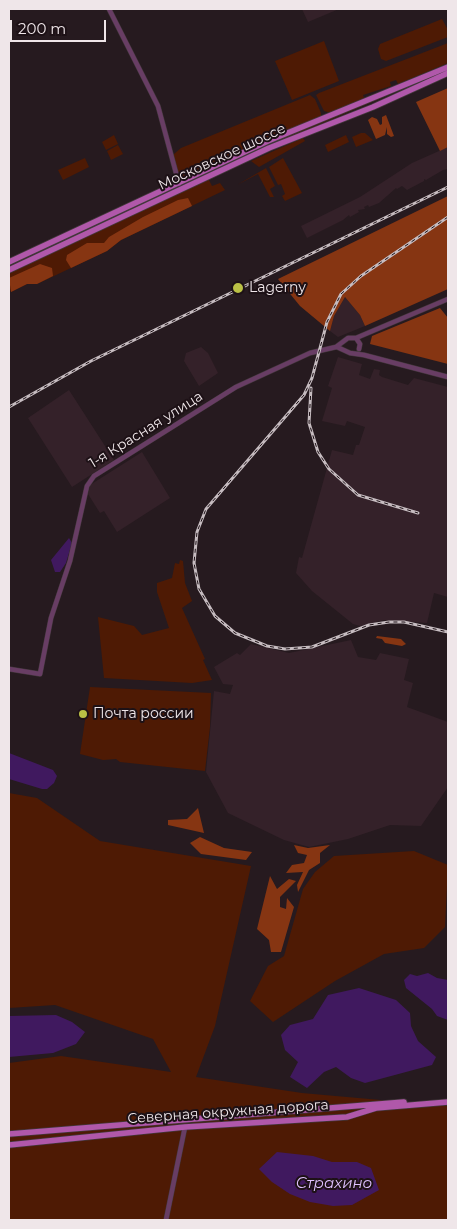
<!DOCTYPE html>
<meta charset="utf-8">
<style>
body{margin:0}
#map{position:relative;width:457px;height:1229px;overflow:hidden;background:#261a1f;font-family:Montserrat,sans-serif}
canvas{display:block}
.frame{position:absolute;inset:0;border:10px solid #efe6e9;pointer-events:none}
.scale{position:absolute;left:10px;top:20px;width:96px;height:22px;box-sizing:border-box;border:2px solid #efe6e9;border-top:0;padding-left:6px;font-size:15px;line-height:18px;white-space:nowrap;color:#efe6e9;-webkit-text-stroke:4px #1d1116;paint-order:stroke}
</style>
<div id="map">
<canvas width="457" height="1229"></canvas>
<div class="frame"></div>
<div class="scale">200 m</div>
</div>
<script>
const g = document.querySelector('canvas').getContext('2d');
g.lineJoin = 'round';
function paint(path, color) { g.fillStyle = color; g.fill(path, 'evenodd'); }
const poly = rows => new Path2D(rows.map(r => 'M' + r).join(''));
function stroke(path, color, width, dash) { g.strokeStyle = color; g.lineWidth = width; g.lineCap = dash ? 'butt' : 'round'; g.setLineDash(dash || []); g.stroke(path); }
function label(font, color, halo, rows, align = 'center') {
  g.font = font + ' Montserrat,sans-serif'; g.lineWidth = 4; g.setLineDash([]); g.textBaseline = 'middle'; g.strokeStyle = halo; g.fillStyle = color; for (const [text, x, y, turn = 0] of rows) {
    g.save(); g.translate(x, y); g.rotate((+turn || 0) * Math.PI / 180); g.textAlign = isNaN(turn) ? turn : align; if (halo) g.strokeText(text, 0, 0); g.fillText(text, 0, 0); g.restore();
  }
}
const built = poly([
 [302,9,339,9,308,22],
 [448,147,448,169,443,170,426,180,424,179,424,181,407,190,402,186,397,189,396,188,379,203,369,207,368,205,364,207,365,209,358,210,359,212,350,217,349,215,343,220,307,238,301,226,360,197,412,163],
 [345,297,360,315,365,326,338,337,330,331,334,316],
 [201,347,208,353,218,373,199,386,184,361,186,353],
 [338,357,362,364,359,375,370,379,374,369,380,370,379,375,382,377,408,385,414,378,448,387,448,597,434,593,427,623,384,620,360,626,353,624,312,591,296,573,299,557,302,558,332,450,353,455,356,445,359,445,365,427,347,421,345,426,322,421,332,388,328,386],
 [69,390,114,460,72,487,28,418],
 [142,452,170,498,117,532,104,511,100,513,88,494,90,485],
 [351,640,358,657,376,660,380,653,409,659,404,680,413,683,407,707,448,722,448,787,421,826,390,825,348,839,309,847,284,840,228,813,206,772,214,691,230,694,233,685,223,684,214,667,237,653,240,655,251,644,289,653]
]);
const green = poly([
 [442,19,448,30,448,37,386,61,381,59,378,49,380,44],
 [324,41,339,81,292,100,275,61],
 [448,43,448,63,398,84,396,80,390,82,391,86,363,95,364,98,331,113,324,111,316,95,319,93],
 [420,82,270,145,184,185,270,143],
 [310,95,315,99,321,113,321,117,184,177,179,175,173,157,174,154,181,148],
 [361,133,365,133,373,140,356,147,352,137],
 [114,135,118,144,106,150,102,142],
 [346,135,349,142,328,152,325,145],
 [303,138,305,141,259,167,251,161],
 [118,145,123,154,111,160,107,151],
 [85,158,89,167,63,180,58,170],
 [283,158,302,193,285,201,282,196,285,194,281,184,278,185,269,167],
 [266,168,275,186,270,189,274,197,270,197,258,174,237,185],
 [208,178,212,186,220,183,225,190,121,240,107,251,37,284,27,284,11,292,9,287,9,273],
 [174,188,174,189,9,266,9,265],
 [180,560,183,561,185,583,192,601,182,608,205,659,203,660,212,680,192,683,104,678,98,617,134,626,142,635,169,628,157,592,157,583,172,578,175,563,179,564],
 [90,687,211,693,210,727,205,771,120,762,116,759,103,760,80,754],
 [9,793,37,798,100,841,251,866,215,1026,196,1077,302,1093,448,1106,448,1220,9,1220,9,1063,61,1056,171,1072,153,1039,55,1005,9,1008],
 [414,851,448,865,445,927,424,948,384,954,335,981,273,1022,250,1001,268,966,284,956,303,889,315,872,334,856]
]);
const forest = poly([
 [448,88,448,147,440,151,416,102],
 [386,115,394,136,391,137,387,134,387,127,385,135,376,139,368,120,372,117,377,119,380,125,382,124,382,117],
 [448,196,448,289,365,326,360,315,345,297,334,316,330,331,300,306,278,279],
 [188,198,192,206,121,240,107,251,71,268,66,260,67,255,87,243,104,243,109,237,143,217,178,200],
 [40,264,52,268,53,276,37,284,27,284,11,292,9,278],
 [440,308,448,318,448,364,370,344,372,336],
 [377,636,401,639,406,644,402,646,385,643,382,639,376,638],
 [198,808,204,833,168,825,168,820,187,819],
 [200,837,224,848,252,852,246,860,201,854,190,843],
 [294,845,308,848,330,845,320,853,320,863,309,870,298,892,297,885,303,872,286,873,292,865,304,863,307,855,298,853],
 [270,876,277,889,289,879,296,881,280,897,280,907,286,909,287,898,294,907,281,952,271,952,269,940,257,929]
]);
const water = poly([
 [69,538,72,543,66,563,60,572,55,572,51,560],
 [9,753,53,770,57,776,54,783,47,789,42,789,9,779],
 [428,973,437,978,448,980,448,1020,437,1016,432,1009,406,988,404,980,410,974,417,976],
 [359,988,396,1000,410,1013,411,1026,418,1041,436,1057,432,1065,365,1083,351,1078,336,1067,324,1072,307,1088,290,1077,298,1062,285,1050,281,1035,290,1025,313,1019,328,995],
 [56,1015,72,1022,85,1032,76,1044,53,1053,9,1057,9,1016],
 [277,1152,313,1156,332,1162,357,1162,371,1168,379,1190,352,1205,333,1206,310,1202,290,1194,272,1182,259,1169]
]);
const minor = poly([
 [109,9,158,106,179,184],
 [356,338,360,344,359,349],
 [337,347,350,353,364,355,448,377],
 [9,669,40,674,51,618,70,561,87,486,94,476,236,387,310,353,336,347,348,338,356,338,448,299],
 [166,1220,185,1127]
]);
const major = poly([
 [9,262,268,141,448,67],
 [9,270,269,148,373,107,448,73],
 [9,1134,404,1102],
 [9,1145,185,1127,347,1117,376,1108,448,1102]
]);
const rail = poly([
 [448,217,361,276,341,294,327,322,312,378,304,395,206,509,197,532,194,563,199,589,215,616,235,633,267,646,285,649,312,647,369,625,389,622,404,622,448,632],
 [311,388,309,423,318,452,329,469,358,495,418,513],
 [9,407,91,361,448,187]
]);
const markers = [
 [238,288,6,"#bac045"],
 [83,714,5,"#bac045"]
];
const streetNames = [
 ["Московское шоссе",222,157,-25],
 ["1-я Красная улица",146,430,-32],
 ["Северная окружная дорога",228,1112,-4]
];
const poiNames = [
 ["Lagerny",249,288],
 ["Почта россии",93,714]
];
const waterNames = [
 ["Страхино",334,1184]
];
paint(built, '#342129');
paint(green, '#4e1a04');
paint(forest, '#863512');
paint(water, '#40195f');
stroke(minor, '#42373b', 5.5);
stroke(major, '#42373b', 7);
stroke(minor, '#683d64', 4.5);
stroke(major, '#b058aa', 5.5);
stroke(rail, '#c6bcc0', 3);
stroke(rail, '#1d1116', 1, [4]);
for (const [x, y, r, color] of markers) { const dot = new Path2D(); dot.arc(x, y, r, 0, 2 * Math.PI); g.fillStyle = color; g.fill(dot); stroke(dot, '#1d1116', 2); }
label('14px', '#efe6e9', '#1d1116', streetNames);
label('14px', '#efe6e9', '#1d1116', poiNames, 'left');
label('italic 15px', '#dfc1ff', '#1d1116', waterNames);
</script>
